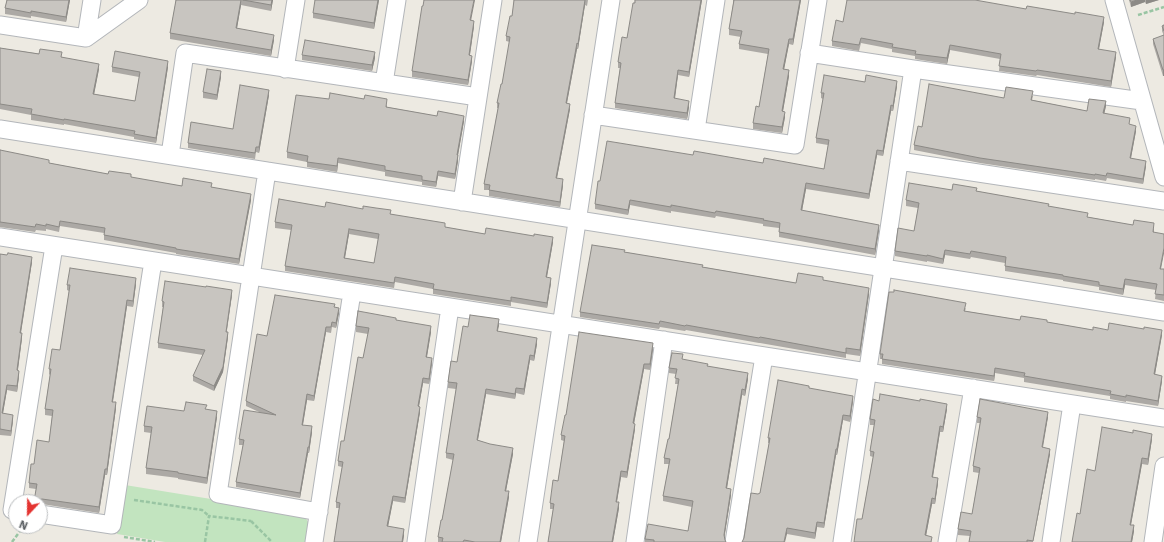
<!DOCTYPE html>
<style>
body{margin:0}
#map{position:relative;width:1164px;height:542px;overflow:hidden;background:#edeae2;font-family:"Work Sans",sans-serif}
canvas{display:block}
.north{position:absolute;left:8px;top:494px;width:40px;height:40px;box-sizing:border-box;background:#fff;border:1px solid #bdbfc1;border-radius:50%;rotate:202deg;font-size:11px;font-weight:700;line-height:16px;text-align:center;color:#5b5f63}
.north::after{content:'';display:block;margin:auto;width:14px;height:18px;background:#e43431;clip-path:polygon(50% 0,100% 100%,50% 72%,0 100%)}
</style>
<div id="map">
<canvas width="1164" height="542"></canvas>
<div class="north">N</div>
</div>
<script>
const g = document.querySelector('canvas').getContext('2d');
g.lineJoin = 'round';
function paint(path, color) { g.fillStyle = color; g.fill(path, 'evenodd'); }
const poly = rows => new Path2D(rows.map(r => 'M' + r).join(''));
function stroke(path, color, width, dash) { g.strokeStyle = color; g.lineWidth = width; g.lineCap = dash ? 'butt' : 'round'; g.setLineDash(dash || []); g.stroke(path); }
const green = poly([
 [125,485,303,514,310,525,307,542,165,542,117,534]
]);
const path = poly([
 [1138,15,1164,7],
 [134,500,202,510,209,516],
 [251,521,272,542],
 [124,537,155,542],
 [12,542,23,527],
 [205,542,209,516,251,521]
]);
const minor = poly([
 [1114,0,1164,177],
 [0,25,86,38,139,0],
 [86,38,92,0],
 [809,53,913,69,1142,101],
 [285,69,296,0],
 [384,83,397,0],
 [593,115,795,145,818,0],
 [0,129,1164,312],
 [696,130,716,0],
 [170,155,185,53,478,97],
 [899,161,1164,201],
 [267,171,218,494,319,512],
 [462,202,493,0],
 [0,237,1164,418],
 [16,510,12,510,54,246],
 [40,514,112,525,153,261],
 [314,542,352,292],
 [416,542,450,307],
 [528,542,611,0],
 [635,542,664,340],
 [734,542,764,356],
 [842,542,913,69],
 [947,542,973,388],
 [1051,542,1072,404],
 [1153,542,1164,466]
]);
const wall = poly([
 [7,0,70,0,66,22,31,16,31,18,5,14,5,8],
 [176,0,273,0,271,11,241,5,237,28,274,40,271,56,170,39,170,33],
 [379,0,374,29,313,18,313,13],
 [514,0,588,0,587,6,585,5,578,49,577,49,567,103,570,109,557,178,563,185,560,207,489,196,489,190,484,190,484,184,498,108,497,108,497,103,502,84,510,42,506,41,506,36,512,16],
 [635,0,702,0,689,77,678,75,675,99,689,107,687,119,615,108,615,103,620,68,618,68,618,62,627,38],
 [733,0,801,0,793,45,789,44,784,69,789,76,783,111,785,117,782,133,753,129,753,123,759,107,768,54,739,49,739,44,741,37,729,35,729,29,733,4],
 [1129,0,1159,0,1146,4,1145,2,1131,7],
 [471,20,474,26,470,55,472,61,468,85,412,77,412,71],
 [843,22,1104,22,1099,49,1116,57,1111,87,1037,75,1036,76,999,71,1000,59,950,50,947,64,915,59,915,56,892,52,892,49,861,43,859,51,832,46,832,41],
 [1164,25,1164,76,1163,76,1153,44,1153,39,1164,36,1162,31,1162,26],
 [0,48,62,57,99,69,94,94,135,101,139,77,112,72,112,67,168,67,156,143,134,139,134,137,64,124,64,125,31,120,31,115,0,109],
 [302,55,375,58,372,71,302,60],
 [221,77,217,100,203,98,203,92],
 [865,82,897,86,893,111,891,111,883,156,877,155,869,199,806,189,802,211,879,230,875,255,779,237,779,228,763,226,763,224,716,216,715,218,671,211,671,213,630,205,628,215,595,209,595,204,600,181,693,155,763,163,824,169,828,145,816,143,816,138,823,99,821,98,821,93],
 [269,95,259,153,256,152,255,159,188,148,188,143,233,129],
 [1033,96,1032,100,1087,111,1106,106,1104,114,1130,125,1136,131,1131,158,1146,166,1143,184,1107,178,1106,181,1095,179,1095,180,980,163,914,150,914,145,922,127,1004,98],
 [387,105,387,107,464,121,458,155,458,161,455,179,438,176,436,187,422,185,422,182,385,176,385,172,338,163,337,172,307,167,307,162,287,158,287,152],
 [0,150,49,163,108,174,182,186,212,187,251,200,239,264,176,254,176,253,104,240,104,233,60,226,59,232,46,229,46,231,36,230,35,232,0,227],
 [952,190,977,191,1049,206,1088,217,1154,229,1154,232,1161,269,1164,269,1164,301,1155,299,1156,290,1125,285,1123,295,1099,290,1099,287,1063,281,1063,280,1005,271,1005,263,971,257,970,259,945,255,943,264,927,261,927,262,895,256,895,251,914,231,918,208,906,206,906,200],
 [325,207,391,214,445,227,485,234,553,242,547,277,551,283,547,308,511,302,511,306,433,294,433,289,395,282,394,288,285,271,285,266,291,230,275,228,275,222],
 [349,234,378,239,374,263,345,258],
 [625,252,703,267,796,283,823,280,869,294,860,356,846,354,846,358,760,343,759,343,686,330,685,331,660,327,659,329,580,317,580,312],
 [0,254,32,262,21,333,22,338,18,370,19,376,17,392,7,390,3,413,13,420,11,436,0,435],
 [136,284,133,307,127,306,113,402,116,408,107,475,105,475,99,513,42,504,40,505,40,502,34,502,36,489,29,488,29,483,34,464,49,442,52,416,45,415,45,409,50,375,49,374,49,369,60,350,69,291,67,290,67,285],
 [232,295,226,332,228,337,223,372,214,391,193,381,193,376,203,355,158,348,158,343,163,307,162,307,162,301],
 [335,307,339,313,336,328,332,327,331,333,326,332,314,401,307,400,303,425,312,432,309,453,308,453,300,498,236,487,236,482,243,445,239,445,239,439,259,412,246,406,246,401,267,336],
 [966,308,965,311,1020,320,1047,322,1093,330,1108,330,1162,335,1155,374,1162,381,1158,406,1126,401,1126,402,1110,399,1110,396,1024,382,1024,378,995,373,994,381,882,364,882,359,880,359,880,354],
 [396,320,431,332,427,357,432,363,429,384,423,383,419,406,420,412,405,503,393,501,388,526,404,535,403,542,334,542,339,508,336,508,336,502,342,467,338,466,338,461,344,441,363,358,368,334,356,332,356,326],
 [499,325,497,331,537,344,534,361,530,360,524,395,516,393,515,399,486,394,478,440,513,454,506,491,509,497,501,542,438,542,438,537,442,520,453,460,446,458,446,453,456,389,448,388,448,382,457,362,468,327],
 [653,349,650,370,644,369,634,424,635,429,627,478,621,477,617,502,619,508,613,542,548,542,553,509,550,509,550,503,558,481,564,441,561,440,561,435,566,415],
 [683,360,708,366,748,379,745,396,742,395,727,488,731,495,724,538,726,542,645,542,645,539,688,531,692,507,663,501,663,496,669,464,664,464,664,458,669,439,678,384,675,384,676,374,669,373,669,368],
 [809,388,853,401,850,422,843,420,837,455,836,455,824,528,817,527,815,539,787,534,744,538,758,494,760,493,769,443,768,443,768,438],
 [879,401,947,409,943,432,940,432,933,477,938,483,935,504,932,504,926,536,932,542,862,519,873,457,870,456,870,451,874,425,870,425,870,419],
 [207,410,217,417,207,484,178,479,178,478,146,474,146,468,151,433,144,432,144,426,184,411],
 [977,417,1048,417,1042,447,1050,454,1033,542,969,542,970,536,958,535,958,529,972,514,979,473,973,472,973,466,980,423,977,423],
 [1152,439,1148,465,1142,464,1131,525,1134,531,1132,542,1072,542,1080,514,1095,471]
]);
const shadedWall = poly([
 [69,0,70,0,66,22,66,17],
 [241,0,241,5,236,34,236,28],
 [272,0,273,0,271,11,271,5],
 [378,0,379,0,374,29,374,23],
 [474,0,475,0,470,26,470,20],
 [585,0,585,5,578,49,578,44],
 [701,0,702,0,689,77,689,72],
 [800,0,801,0,793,45,793,39],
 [1137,0,1145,0,1145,2,1131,7,1131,2],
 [1146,0,1159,0,1146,4],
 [1104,17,1104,22,1098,54,1098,49],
 [474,21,474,26,469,61,469,55],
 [274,35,274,40,271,56,271,50],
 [789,39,789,44,783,75,783,69],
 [577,43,577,49,566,108,566,103],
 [950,45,950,50,947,64,947,58],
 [375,52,375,58,372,71,372,65],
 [1116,52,1116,57,1111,87,1111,81],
 [472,56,472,61,468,85,468,80],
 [168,61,168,67,156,143,156,138],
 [99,64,99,69,93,100,93,94],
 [678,70,678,75,674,104,674,98],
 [789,70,789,76,782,117,782,111],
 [1163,70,1164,70,1164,76,1163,76],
 [221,71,221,77,217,100,217,95],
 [897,81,897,86,893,111,893,106],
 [269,90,269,95,259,153,259,147],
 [689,101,689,107,687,119,687,113],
 [1106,101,1106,106,1103,119,1103,113],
 [570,104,570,109,556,183,556,178],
 [891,105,891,111,883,156,883,151],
 [785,112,785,117,782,133,782,127],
 [464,116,464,121,457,161,457,155],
 [1136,126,1136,131,1130,163,1130,158],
 [877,150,877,155,869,199,869,194],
 [458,155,458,161,455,179,455,174],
 [338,158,338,163,337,172,337,166],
 [1146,161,1146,166,1143,184,1143,179],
 [438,171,438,176,436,187,436,182],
 [563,179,563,185,560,207,560,202],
 [806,183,806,189,801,216,801,210],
 [251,194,251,200,239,264,239,259],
 [630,200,630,205,628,215,628,210],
 [879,225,879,230,875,255,875,249],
 [349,229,349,234,344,263,344,258],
 [553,237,553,242,546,282,546,277],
 [1164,248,1164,253,1160,274,1160,269],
 [945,250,945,255,943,264,943,259],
 [32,257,32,262,20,338,20,333],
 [136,278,136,284,133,307,133,301],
 [551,278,551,283,547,308,547,303],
 [1125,279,1125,285,1123,295,1123,289],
 [869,288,869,294,860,356,860,350],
 [232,290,232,295,226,337,226,332],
 [127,300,127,306,112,407,112,402],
 [339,308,339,313,336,328,336,323],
 [499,319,499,325,497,336,497,331],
 [431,326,431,332,426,362,426,357],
 [326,327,326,332,314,401,314,396],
 [1162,330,1162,335,1154,380,1154,374],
 [228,332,228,337,223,372,214,391,214,386],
 [22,333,22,338,17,376,17,370],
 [537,338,537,344,534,361,534,356],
 [653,343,653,349,650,370,650,364],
 [530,355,530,360,524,395,524,389],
 [432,358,432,363,429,384,429,379],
 [644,364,644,369,633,429,633,423],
 [995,368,995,373,994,381,994,376],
 [19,371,19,376,17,392,17,386],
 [748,373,748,379,745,396,745,390],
 [1162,376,1162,381,1158,406,1158,401],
 [423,378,423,383,418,412,418,406],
 [7,385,7,390,2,419,2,413],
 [516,388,516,393,515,399,515,394],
 [486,389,486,394,477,445,477,440],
 [742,389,742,395,726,494,726,488],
 [307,394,307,400,302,430,302,425],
 [853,396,853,401,850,422,850,416],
 [116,402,116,408,107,475,107,469],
 [947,404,947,409,943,432,943,427],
 [420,407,420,412,405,503,405,498],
 [217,411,217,417,207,484,207,478],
 [1048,412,1048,417,1042,453,1042,447],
 [13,415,13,420,11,436,11,431],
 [843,415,843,420,837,455,837,449],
 [635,424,635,429,627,478,627,472],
 [312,426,312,432,309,453,309,447],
 [940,426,940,432,932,482,932,477],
 [1152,434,1152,439,1148,465,1148,459],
 [308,447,308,453,300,498,300,493],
 [513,448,513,454,505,496,505,491],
 [836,449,836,455,824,528,824,523],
 [1050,449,1050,454,1033,542],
 [1142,458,1142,464,1130,530,1130,525],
 [105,469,105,475,99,513,99,507],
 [621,471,621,477,616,507,616,502],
 [938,478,938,483,935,504,935,499],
 [731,489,731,495,724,540,724,535],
 [509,491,509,497,501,542,500,542],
 [393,496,393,501,387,532,387,526],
 [932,498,932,504,925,541,925,535],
 [42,499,42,504,40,505,40,502,34,502,34,501],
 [619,502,619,508,613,542,612,542],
 [817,522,817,527,815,539,815,533],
 [1134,525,1134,531,1132,542,1131,542],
 [787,528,787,534,785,542,784,542],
 [404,529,404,535,403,542,402,542]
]);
const building = poly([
 [7,0,69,0,66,17,31,11,31,13,5,8,7,0],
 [176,0,241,0,236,28,274,35,271,50,170,33,176,0],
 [243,0,272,0,271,5,243,0],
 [315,0,378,0,374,23,313,13,315,0],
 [424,0,474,0,470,20,474,21,469,55,472,56,468,80,412,71,422,6,423,6,424,0],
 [514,0,585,0,578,44,577,43,566,103,570,104,556,178,563,179,560,202,489,190,490,185,484,184,499,103,497,103,501,84,502,84,510,37,506,36,510,16,512,16,514,0],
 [635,0,701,0,689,72,678,70,674,98,689,101,687,113,615,103,621,63,618,62,622,37,627,38,633,3,635,3,635,0],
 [734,0,800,0,793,39,789,39,783,69,789,70,782,111,785,112,782,127,753,123,756,106,759,107,769,49,739,44,742,31,729,29,734,0],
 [847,0,975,0,1026,9,1027,6,1075,14,1075,12,1104,17,1098,49,1116,52,1111,81,1037,70,1036,71,999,66,1001,54,950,45,947,58,915,54,916,51,892,47,893,44,861,38,859,45,832,41,836,20,843,22,847,0],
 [1130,0,1137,0,1131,2,1130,0],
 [1164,25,1164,31,1162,26,1164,25],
 [1164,35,1164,70,1163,70,1153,39,1164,35],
 [305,40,375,52,372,65,302,55,305,40],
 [0,48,39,54,40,49,62,52,61,57,99,64,93,94,135,101,140,72,112,67,115,51,168,61,156,138,134,134,135,131,64,119,64,120,31,114,32,109,0,104,0,48],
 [207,69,221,71,217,95,203,92,207,69],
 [824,75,865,82,866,75,897,81,893,106,891,105,883,151,877,150,869,194,806,183,801,210,879,225,875,249,779,232,780,223,763,220,764,219,716,211,715,213,671,205,671,207,630,200,628,210,595,204,598,181,600,181,607,141,693,155,694,151,763,163,764,158,824,169,829,140,816,138,824,93,821,93,824,75],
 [929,84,1004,98,1006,87,1033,91,1031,100,1087,111,1089,99,1106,101,1103,113,1130,118,1129,124,1136,126,1130,158,1146,161,1143,179,1107,173,1106,176,1095,174,1095,175,980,158,914,145,918,126,922,127,929,84],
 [240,85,269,90,259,147,256,147,255,153,188,143,191,122,233,129,240,85],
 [330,93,364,99,365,95,387,99,386,107,437,116,438,111,464,116,457,155,458,155,455,174,438,171,436,182,422,180,422,176,385,170,385,166,338,158,337,166,307,162,308,156,287,152,296,95,329,99,330,93],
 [0,150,49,160,49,163,108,174,109,171,131,174,131,177,182,186,183,178,212,183,211,187,251,194,239,259,176,249,176,248,104,235,105,228,60,221,59,227,46,224,46,226,36,224,35,227,0,222,0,150],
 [909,183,952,190,953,184,977,188,976,191,1049,204,1048,206,1088,213,1087,217,1133,225,1134,220,1154,223,1153,232,1164,234,1164,248,1160,269,1164,269,1164,295,1155,294,1157,284,1125,279,1123,289,1099,285,1099,282,1063,276,1063,275,1005,266,1006,257,971,251,970,254,945,250,943,259,927,255,927,256,895,251,898,228,914,231,919,203,906,200,909,183],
 [279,199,325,207,326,202,363,209,363,206,376,208,391,210,390,214,445,223,445,227,485,234,486,228,534,236,534,234,553,237,546,277,551,278,547,303,511,297,511,301,433,289,434,284,395,277,394,283,285,266,292,225,275,222,279,199],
 [349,229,379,234,374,263,344,258,349,229],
 [592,245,625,250,624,252,703,265,702,267,796,283,798,273,823,277,823,280,869,288,860,350,846,348,846,353,760,337,759,338,686,325,685,326,660,321,659,324,580,312,592,245],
 [8,253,32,257,20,333,22,333,17,370,19,371,17,386,7,385,2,413,13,415,11,431,0,429,0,254,7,255,8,253],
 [70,268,136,278,133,301,127,300,112,402,116,402,107,469,105,469,99,507,42,499,34,501,37,484,29,483,31,464,34,464,37,440,49,442,53,410,45,409,51,369,49,369,52,349,60,350,70,285,67,285,70,268],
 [165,281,206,287,206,286,232,290,226,332,228,332,223,367,214,386,193,376,205,350,158,343,164,302,162,301,165,281],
 [894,290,966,303,964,311,1020,320,1021,316,1047,320,1047,322,1093,330,1093,327,1108,330,1109,323,1144,329,1144,327,1162,330,1154,374,1162,376,1158,401,1126,395,1126,397,1110,394,1111,391,1024,376,1025,373,995,368,994,376,882,359,883,354,880,354,889,292,894,292,894,290],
 [275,295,335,304,334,307,339,308,336,323,332,322,331,327,326,327,314,396,307,394,302,425,312,426,309,447,308,447,300,493,236,482,244,440,239,439,244,410,276,415,246,401,257,334,267,336,275,295],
 [358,311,396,318,396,320,431,326,426,357,432,358,429,379,423,378,418,406,420,407,405,498,393,496,387,526,404,529,402,542,334,542,340,503,336,502,343,462,338,461,341,441,344,441,358,357,363,358,369,328,356,326,358,311],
 [470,315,499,319,497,331,537,338,534,356,530,355,524,389,516,388,515,394,486,389,477,440,490,444,513,448,505,491,509,491,500,542,475,542,464,540,463,542,442,542,443,538,438,537,441,520,442,520,454,454,446,453,457,383,448,382,451,361,457,362,463,326,468,327,470,315],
 [579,332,653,343,650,364,644,364,633,423,635,424,627,472,621,471,616,502,619,502,612,542,548,542,554,504,550,503,553,480,558,481,565,436,561,435,565,415,566,415,579,332],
 [672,353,683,354,682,359,708,364,707,366,748,373,745,390,742,389,726,488,731,489,724,535,725,540,726,542,654,542,654,540,645,539,648,524,688,531,693,501,663,496,670,459,664,458,668,439,669,439,679,379,675,378,677,369,669,368,672,353],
 [778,380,809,386,809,388,853,396,850,416,843,415,837,449,836,449,824,523,817,522,815,533,787,528,784,542,742,542,744,538,751,493,758,494,760,493,770,438,768,438,778,380],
 [880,394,920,401,920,399,947,404,943,427,940,426,932,477,938,478,935,499,932,498,925,535,932,537,931,542,854,542,857,519,862,519,874,452,870,451,875,420,870,419,873,399,879,401,880,394],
 [980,399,1048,412,1042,447,1050,449,1033,541,1027,540,1027,542,969,542,971,531,958,529,961,512,972,514,980,468,973,466,981,418,977,417,980,399],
 [186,402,207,405,205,409,217,411,207,478,178,473,178,472,146,468,152,427,144,426,147,406,184,411,186,402],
 [1102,427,1133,433,1133,430,1152,434,1148,459,1142,458,1130,525,1134,525,1131,542,1072,542,1077,513,1080,514,1087,469,1095,471,1102,427]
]);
paint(green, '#c2e4bf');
stroke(minor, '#b3b6ba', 19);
stroke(path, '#99c5a3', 2.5, [4, 2]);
stroke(minor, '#fff', 17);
paint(wall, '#aca9a5');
paint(shadedWall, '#8c8a86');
paint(building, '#c8c5c0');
stroke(building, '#8c8a86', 1);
</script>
